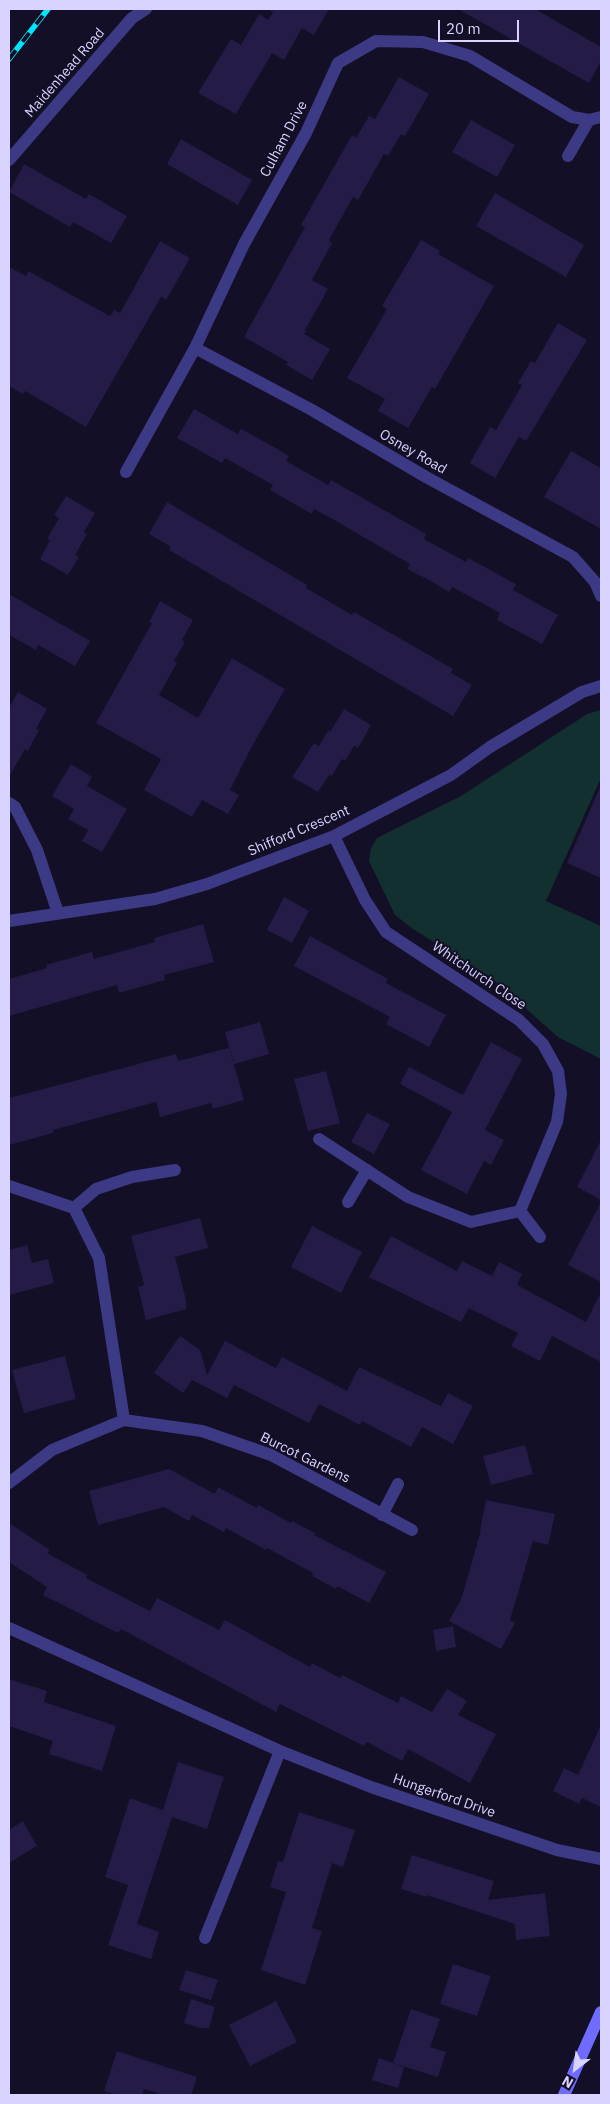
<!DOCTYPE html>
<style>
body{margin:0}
#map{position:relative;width:610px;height:2104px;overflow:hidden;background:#130f26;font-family:"IBM Plex Sans",sans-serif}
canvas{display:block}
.frame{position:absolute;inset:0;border:10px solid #d9d4ff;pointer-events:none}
.north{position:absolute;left:550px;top:2044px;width:50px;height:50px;-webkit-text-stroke:4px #130f26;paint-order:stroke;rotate:210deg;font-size:14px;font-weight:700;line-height:20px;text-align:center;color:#d9d4ff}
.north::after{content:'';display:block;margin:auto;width:18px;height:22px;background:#d9d4ff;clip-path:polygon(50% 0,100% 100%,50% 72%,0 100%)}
.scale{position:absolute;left:438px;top:20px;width:81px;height:22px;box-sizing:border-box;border:2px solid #d9d4ff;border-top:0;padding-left:6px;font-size:15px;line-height:18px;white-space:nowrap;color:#d9d4ff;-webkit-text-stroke:4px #130f26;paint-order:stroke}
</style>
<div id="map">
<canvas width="610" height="2104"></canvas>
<div class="frame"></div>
<div class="north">N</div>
<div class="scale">20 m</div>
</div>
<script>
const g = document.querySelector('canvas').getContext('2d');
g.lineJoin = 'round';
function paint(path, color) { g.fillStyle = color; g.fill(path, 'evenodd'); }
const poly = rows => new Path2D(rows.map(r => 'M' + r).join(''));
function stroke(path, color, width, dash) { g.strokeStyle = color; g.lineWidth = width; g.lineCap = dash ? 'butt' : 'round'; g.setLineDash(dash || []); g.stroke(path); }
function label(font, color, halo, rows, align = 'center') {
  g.font = font + ' "IBM Plex Sans",sans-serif'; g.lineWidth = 4; g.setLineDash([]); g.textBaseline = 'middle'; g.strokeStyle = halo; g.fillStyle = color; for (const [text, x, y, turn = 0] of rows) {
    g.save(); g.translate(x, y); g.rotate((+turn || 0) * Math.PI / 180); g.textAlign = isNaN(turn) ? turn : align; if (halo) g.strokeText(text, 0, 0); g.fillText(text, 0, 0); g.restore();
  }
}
const green = poly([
 [601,710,601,778,546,901,601,926,601,1059,558,1037,490,977,413,929,395,915,369,861,371,848,377,838,461,796,587,714]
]);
const building = poly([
 [267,9,329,9,314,35,302,28,284,60,272,53,236,114,198,93,231,39,241,45,259,14,268,20,273,12],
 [458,9,535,9,601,47,601,61,589,83],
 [399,77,429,94,405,136,401,134,388,156,384,154,358,200,353,197,329,240,332,243,312,280,328,289,305,330,306,331,304,334,330,349,312,380,286,365,288,362,244,337,305,227,301,225,352,135,356,138,369,116,375,119],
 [471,120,515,145,497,177,452,152],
 [181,139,252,180,238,205,167,164],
 [24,164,86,199,89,194,127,216,111,243,73,222,70,227,9,192],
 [495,193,584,245,566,277,476,226],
 [421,240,440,251,438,254,494,286,435,389,432,387,408,428,378,411,385,399,347,378,387,309,382,306],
 [160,241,190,258,166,300,161,297,86,427,25,391,23,394,9,386,9,267,26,276,28,271,110,316,114,310,120,313],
 [558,323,587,340,526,441,519,437,495,478,470,463,490,427,496,430,522,385,518,383,531,361,535,363],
 [194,409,238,434,241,429,267,443,289,456,286,461,328,485,331,480,426,534,424,539,466,562,468,558,516,584,513,590,558,615,542,644,497,620,500,613,452,587,449,592,427,579,407,569,410,564,336,521,314,509,312,514,270,490,273,485,225,458,222,463,177,438],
 [571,451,601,468,601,529,544,497],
 [66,496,95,513,84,532,87,534,75,555,79,557,68,575,40,559,50,540,47,539,59,518,54,515],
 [167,502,307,585,306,588,352,615,354,612,453,669,451,673,472,685,453,716,169,550,171,547,149,534],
 [9,594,90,641,75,666,38,645,36,650,9,635],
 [160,601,193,620,182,640,185,642,174,661,177,663,159,695,198,718,232,658,285,689,251,748,230,790,239,795,228,814,202,800,192,817,144,790,161,759,96,723,152,623,149,622],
 [18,692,47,709,36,729,39,730,28,751,25,749,9,777,9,708],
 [344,709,371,725,358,748,354,746,345,761,342,759,332,776,329,775,318,792,292,777,314,743,319,746,328,731,330,732],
 [71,764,92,777,87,786,127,809,102,852,82,841,88,830,68,819,74,809,52,796],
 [601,785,601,878,567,863],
 [284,897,309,911,292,943,267,930],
 [203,924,214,962,164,975,165,980,119,993,117,985,9,1016,9,979,47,968,46,965,92,952,94,959,155,942,154,938],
 [310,936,388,979,386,983,446,1015,429,1047,386,1024,390,1017,294,966],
 [260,1022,269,1054,234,1064,225,1032],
 [491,1042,522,1059,485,1130,504,1140,491,1165,484,1161,467,1194,421,1170,452,1112,400,1084,409,1067,463,1095],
 [229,1048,244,1100,213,1109,211,1103,160,1117,156,1102,53,1130,53,1133,9,1145,9,1098,176,1054,178,1061],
 [326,1071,340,1123,308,1131,294,1079],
 [367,1113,390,1124,374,1154,351,1142],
 [601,1140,601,1200,577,1187],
 [601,1202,601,1282,568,1265],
 [200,1218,208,1248,175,1257,186,1300,186,1309,146,1320,138,1287,144,1285,131,1236],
 [312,1226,362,1252,341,1293,291,1267],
 [391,1236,457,1271,462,1261,492,1276,499,1262,522,1274,517,1285,586,1322,601,1292,601,1362,552,1336,540,1361,511,1346,518,1333,469,1308,461,1322,369,1277],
 [27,1245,32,1263,48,1259,54,1283,9,1295,9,1250],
 [180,1336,200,1350,207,1375,225,1341,276,1368,282,1357,347,1391,359,1367,441,1406,448,1393,473,1406,453,1444,422,1427,411,1447,362,1421,360,1425,319,1404,309,1423,234,1385,227,1398,192,1380,183,1393,154,1373],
 [65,1356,76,1399,24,1413,12,1370],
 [525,1445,533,1474,491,1485,483,1456],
 [169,1469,215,1494,218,1487,257,1508,258,1505,291,1523,292,1521,315,1533,314,1535,386,1572,369,1603,337,1586,336,1589,312,1576,313,1573,267,1548,266,1550,226,1528,224,1532,192,1515,189,1521,164,1507,98,1525,89,1491],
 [486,1500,555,1514,548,1545,533,1541,510,1620,515,1623,501,1649,449,1621,461,1600,481,1530,480,1530],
 [9,1523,50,1550,47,1553,87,1575,86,1578,150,1611,157,1598,219,1630,225,1620,310,1667,312,1663,340,1678,342,1675,398,1703,401,1696,432,1712,447,1689,467,1701,458,1715,496,1734,470,1783,408,1749,402,1761,367,1742,364,1746,280,1704,276,1712,121,1629,118,1633,43,1595,47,1587,9,1562],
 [453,1626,456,1647,436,1651,433,1630],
 [9,1679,47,1691,44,1702,116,1726,102,1771,49,1754,53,1741,9,1726],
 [601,1725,601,1807,582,1798,579,1804,553,1791,564,1768,578,1775],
 [178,1762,224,1777,207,1829,172,1817,137,1924,159,1932,151,1959,108,1945,128,1885,105,1877,130,1798,163,1810],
 [299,1812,355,1830,343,1867,332,1863,312,1928,322,1931,305,1985,261,1970,286,1892,270,1887,278,1861,283,1862],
 [23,1821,37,1846,9,1863,9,1830],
 [412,1855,494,1881,488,1900,545,1893,550,1936,516,1940,515,1924,427,1895,427,1897,401,1889],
 [453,1964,491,1976,477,2016,440,2004],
 [186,1970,218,1980,211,2000,179,1990],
 [191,1999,215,2007,209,2028,200,2028,184,2023],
 [276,2001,297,2042,250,2066,229,2025],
 [411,2009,440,2019,430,2047,446,2052,438,2077,393,2063],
 [117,2051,197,2077,191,2095,164,2095,144,2089,142,2095,117,2095,104,2091],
 [379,2058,404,2067,398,2088,372,2080]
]);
const street = poly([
 [568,156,589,120],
 [9,160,132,18,146,9],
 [195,348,312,410,426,477,573,557,595,582,601,596],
 [126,472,195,348,244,244,306,133,338,63,376,41,423,42,470,56,572,117,589,120,601,117],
 [9,803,15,807,37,850,58,913],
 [9,921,155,899,207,884,334,836,451,775,490,747,582,692,601,686],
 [319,1139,408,1197,471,1222,520,1211,557,1122,561,1094,558,1071,543,1044,519,1020,386,932,365,900,334,836],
 [9,1186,74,1208,96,1189,132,1177,175,1170],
 [348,1202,367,1170],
 [74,1208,99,1258,124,1420],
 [520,1211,540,1237],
 [9,1483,52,1450,124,1420,202,1431,271,1455,412,1530],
 [382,1515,398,1484],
 [9,1628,280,1751,371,1787,557,1850,601,1859],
 [205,1938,280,1751]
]);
const secondary = poly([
 [564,2095,601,2012]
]);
const rail = poly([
 [9,59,48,9]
]);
const streetNames = [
 ["Maidenhead Road",65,73,-49],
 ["Culham Drive",284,139,-62],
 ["Osney Road",413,452,30],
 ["Shifford Crescent",299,831,-23],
 ["Whitchurch Close",479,976,34],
 ["Burcot Gardens",305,1458,26],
 ["Hungerford Drive",444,1796,19]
];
paint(green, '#12302f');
paint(building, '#241b47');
stroke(street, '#3d3a85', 12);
stroke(secondary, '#6f6bff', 12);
stroke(rail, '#00e5ff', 5.5);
stroke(rail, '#130f26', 4, [11]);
label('14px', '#d9d4ff', '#130f26', streetNames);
</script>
